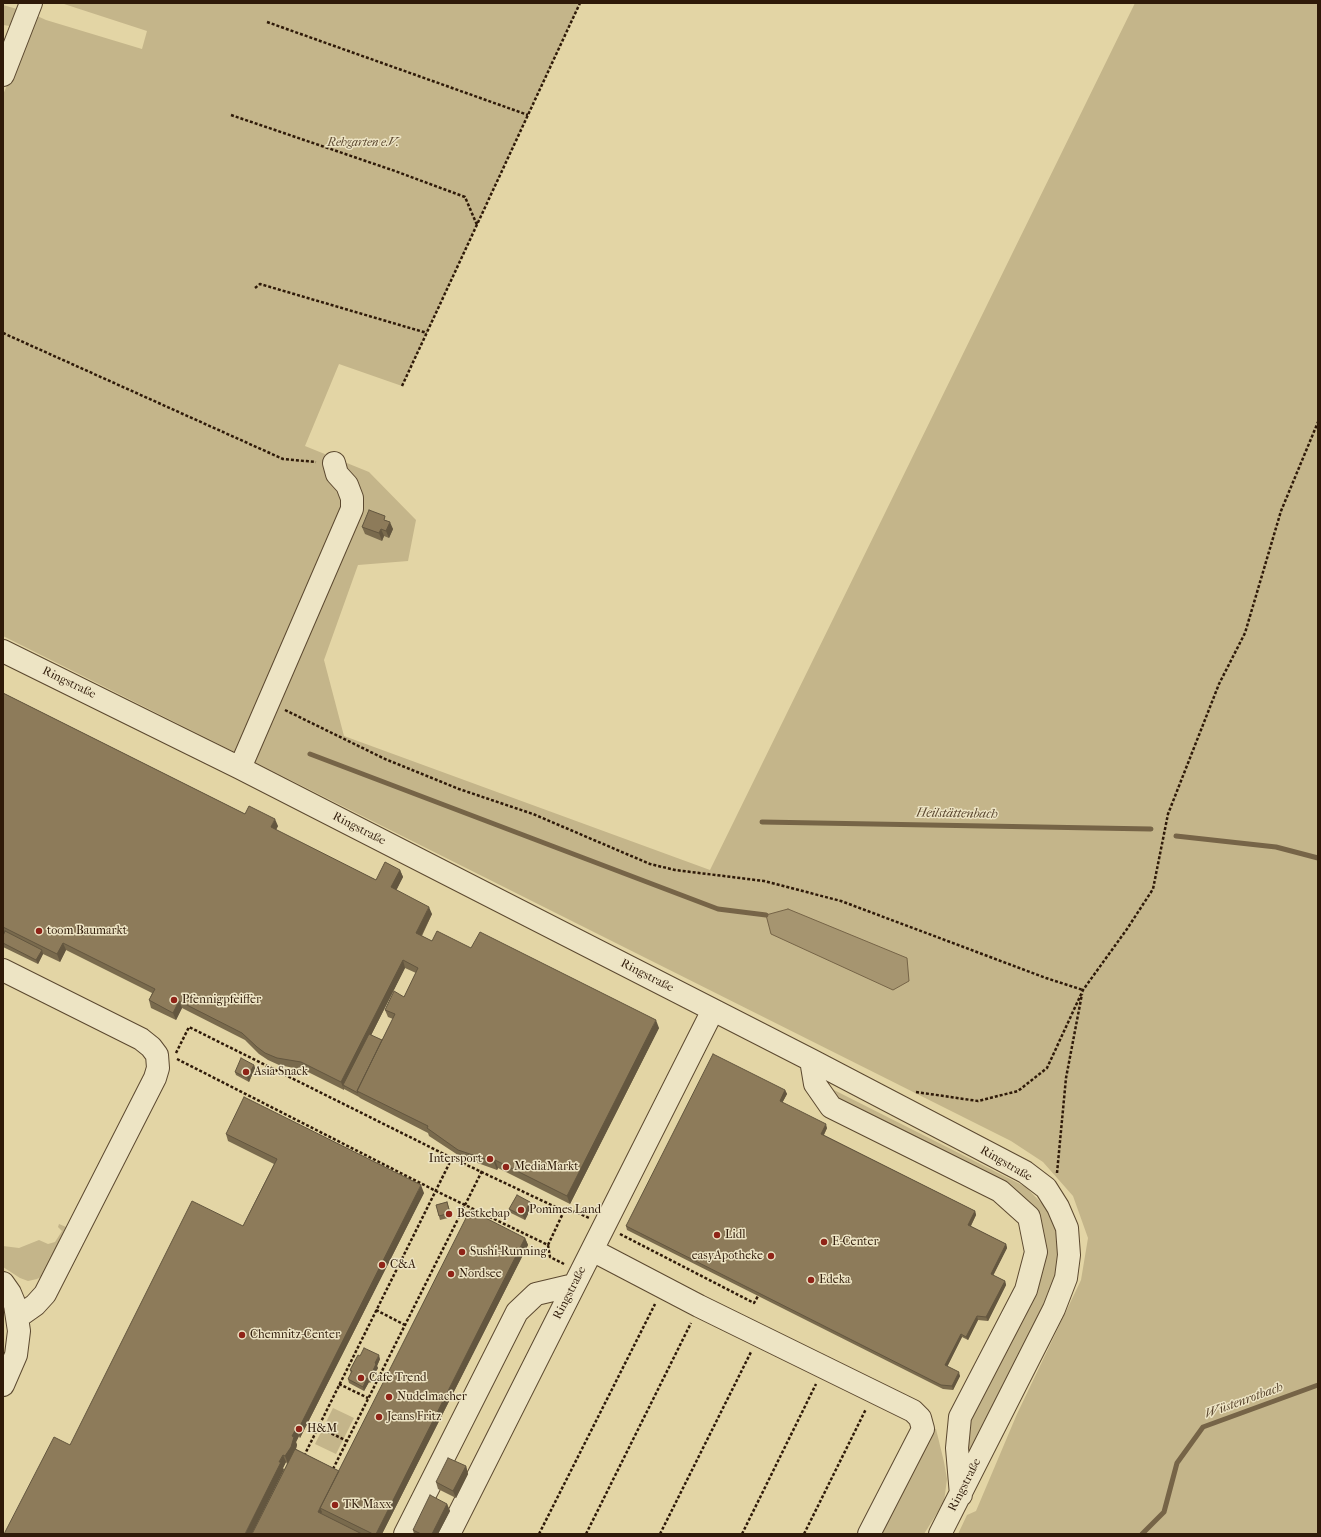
<!DOCTYPE html>
<meta charset="utf-8">
<style>
body{margin:0}
#map{position:relative;width:1321px;height:1537px;overflow:hidden;background:#e3d5a5;font-family:"IM FELL French Canon",serif}
canvas{display:block}
.frame{position:absolute;inset:0;border:4px solid #2f1a09;pointer-events:none}
</style>
<div id="map">
<canvas width="1321" height="1537"></canvas>
<div class="frame"></div>
</div>
<script>
const g = document.querySelector('canvas').getContext('2d');
g.lineJoin = 'round';
function paint(path, color) { g.fillStyle = color; g.fill(path, 'evenodd'); }
const poly = rows => new Path2D(rows.map(r => 'M' + r).join(''));
function stroke(path, color, width, dash) { g.strokeStyle = color; g.lineWidth = width; g.lineCap = dash ? 'butt' : 'round'; g.setLineDash(dash || []); g.stroke(path); }
function label(font, color, halo, rows, align = 'center') {
  g.font = font + ' "IM FELL French Canon",serif'; g.lineWidth = 3; g.setLineDash([]); g.textBaseline = 'middle'; g.strokeStyle = halo; g.fillStyle = color; for (const [text, x, y, turn = 0] of rows) {
    g.save(); g.translate(x, y); g.rotate((+turn || 0) * Math.PI / 180); g.textAlign = isNaN(turn) ? turn : align; if (halo) g.strokeText(text, 0, 0); g.fillText(text, 0, 0); g.restore();
  }
}
const green = poly([
 [61,3,580,3,402,386,339,364,305,446,369,472,416,520,408,561,358,565,324,660,344,736,710,870,1135,3,1318,3,1318,1534,958,1534,967,1515,976,1511,1017,1414,1081,1280,1088,1238,1073,1196,1043,1162,1011,1141,3,636,3,95,35,15,46,20,142,49,147,31],
 [3,5,17,9,10,26,3,25],
 [830,1088,1026,1187,1045,1207,1055,1225,1058,1251,1055,1275,1048,1299,966,1462,970,1418,1039,1278,1038,1218,830,1098],
 [59,1224,71,1229,47,1274,37,1279,28,1281,20,1278,3,1267,3,1246,19,1248,39,1240,48,1244,55,1242,62,1231,58,1227],
 [333,1408,354,1418,336,1454,315,1444],
 [931,1428,936,1429,944,1462,947,1479,944,1502,924,1534,878,1534]
]);
const water = poly([
 [788,909,907,958,909,981,893,990,771,934,766,915,788,909]
]);
const stream = poly([
 [310,754,718,909,766,915],
 [762,822,1151,829],
 [1176,836,1276,847,1318,858],
 [1142,1534,1164,1512,1177,1463,1203,1427,1318,1385]
]);
const path = poly([
 [267,22,528,115],
 [231,115,395,171,465,197,477,225],
 [255,288,260,284,427,333],
 [3,333,283,459,316,462],
 [402,386,580,3],
 [285,710,385,759,459,789,533,814,650,864,675,870,764,881,841,901,1046,978,1083,990],
 [176,1053,189,1027,452,1158,564,1211,576,1212,589,1218],
 [177,1059,436,1191,548,1245,550,1257,564,1264],
 [916,1092,978,1101,1018,1091,1047,1068,1083,990,1127,929,1153,889,1168,814,1219,684,1245,633,1281,511,1318,422],
 [1057,1173,1066,1078,1082,994],
 [620,1234,754,1303,758,1296],
 [548,1245,564,1211],
 [376,1310,405,1325],
 [339,1384,368,1398],
 [318,1427,347,1441],
 [304,1456,452,1158],
 [333,1469,482,1171],
 [539,1534,655,1304],
 [586,1534,691,1323],
 [660,1534,751,1352],
 [742,1534,816,1384],
 [804,1534,866,1409]
]);
const minor = poly([
 [3,75,31,3],
 [3,651,240,768,811,1060,1025,1172,1046,1188,1058,1207,1067,1228,1069,1255,1066,1278,1054,1309,940,1534],
 [240,768,352,509,352,498,347,485,337,474,334,463],
 [3,970,141,1039,151,1047,157,1055,158,1068,155,1078,45,1294,35,1305,18,1317],
 [811,1060,815,1084,831,1107,1000,1191,1029,1217,1036,1252,1026,1290,960,1417,957,1448,961,1495],
 [592,1250,699,1306,913,1411,920,1418,923,1429,869,1534],
 [3,1283,10,1293,15,1305,19,1331,16,1355,3,1385],
 [405,1534,517,1312,536,1294,574,1285],
 [449,1534,713,1010]
]);
const wall = poly([
 [386,520,393,529,389,538,384,536,382,541,365,534,362,527],
 [3,693,245,814,278,826,276,830,376,880,400,870,403,877,396,890,432,914,422,936,432,941,471,948,659,1028,570,1204,498,1168,497,1170,461,1157,429,1136,428,1133,360,1098,359,1097,344,1089,344,1090,304,1070,279,1065,268,1060,259,1054,245,1040,182,1008,176,1020,151,1008,149,1000,152,993,66,950,60,962,43,954,38,964,3,947,3,936,4,934,3,933],
 [405,968,416,973,404,997,385,1010,388,1017,393,1019,382,1040,371,1035],
 [254,1065,255,1068,249,1082,236,1075,235,1072],
 [785,1090,787,1094,782,1103,827,1128,824,1135,975,1211,976,1215,971,1226,1006,1244,1007,1248,993,1275,1005,1281,1006,1285,988,1321,978,1320,968,1340,962,1337,947,1367,960,1376,953,1390,943,1389,627,1230,626,1226],
 [226,1134,424,1193,300,1438,299,1436,296,1442,297,1445,296,1449,339,1471,525,1238,528,1245,382,1534,252,1534,287,1464,286,1462,283,1468,284,1470,70,1445,243,1226,274,1164,228,1141],
 [447,1202,452,1217,440,1220,436,1205],
 [530,1202,532,1206,525,1220,511,1213,509,1209],
 [360,1356,380,1359,377,1366,378,1368,370,1383,369,1382,364,1391,349,1383,348,1379,351,1373,350,1370],
 [466,1466,468,1474,456,1498,438,1489,436,1482],
 [447,1504,450,1511,438,1534,414,1534,413,1530]
]);
const shadedWall = poly([
 [390,522,393,529,389,538,386,531],
 [381,529,384,536,382,541,379,533],
 [275,819,278,826,273,835,271,827],
 [400,870,403,877,394,895,391,887],
 [429,907,432,914,419,940,416,933],
 [63,943,66,950,60,962,57,954],
 [42,950,43,954,38,964,36,960],
 [403,960,405,968,345,1087,343,1085,344,1090,341,1082],
 [179,1001,182,1008,176,1020,173,1013],
 [656,1020,659,1028,570,1204,567,1196],
 [254,1065,255,1068,249,1082,247,1078],
 [785,1090,787,1094,781,1105,780,1101],
 [826,1124,827,1128,822,1138,821,1134],
 [495,1160,498,1168,497,1170,494,1162],
 [421,1185,424,1193,300,1438,298,1430],
 [530,1202,532,1206,525,1220,523,1216],
 [975,1211,976,1215,969,1229,968,1225],
 [525,1238,528,1245,382,1534,376,1534],
 [1006,1244,1007,1248,992,1278,991,1274],
 [1005,1281,1006,1285,988,1321,986,1317],
 [977,1316,978,1320,968,1340,966,1337],
 [961,1334,962,1337,946,1369,945,1365],
 [379,1355,380,1359,377,1366,378,1368,370,1383,369,1379,375,1363],
 [959,1372,960,1376,953,1390,952,1386],
 [367,1378,369,1382,364,1391,363,1387],
 [296,1429,299,1436,296,1442,297,1445,294,1455,288,1464,285,1456,292,1436],
 [283,1455,286,1462,283,1468,284,1470,252,1534,245,1534],
 [466,1466,468,1474,456,1498,453,1491],
 [447,1504,450,1511,438,1534,432,1534],
 [320,1508,322,1512,320,1516,318,1512]
]);
const building = poly([
 [369,510,385,516,384,520,390,522,386,531,381,529,379,533,362,527,369,510],
 [3,693,245,814,249,806,275,819,271,827,376,880,385,862,400,870,391,887,429,907,416,933,432,941,437,931,471,948,480,932,656,1020,567,1196,495,1160,494,1162,458,1150,427,1128,428,1126,357,1091,395,1014,385,1010,394,991,404,997,418,968,403,960,341,1082,301,1062,277,1058,265,1053,257,1047,242,1033,179,1001,173,1013,149,1000,155,989,63,943,57,954,3,927,3,693],
 [5,931,42,950,36,960,3,943,3,936,5,931],
 [369,1034,382,1040,357,1091,358,1093,343,1085,369,1034],
 [713,1054,785,1090,780,1101,826,1124,821,1134,975,1211,968,1225,1006,1244,991,1274,1005,1281,986,1317,977,1316,966,1337,961,1334,945,1365,959,1372,952,1386,941,1385,626,1226,713,1054],
 [241,1058,254,1065,247,1078,235,1072,241,1058],
 [244,1097,421,1185,298,1430,296,1429,292,1436,294,1437,291,1447,285,1456,283,1455,279,1462,281,1462,245,1534,4,1534,54,1437,70,1445,192,1201,243,1226,277,1159,226,1134,244,1097],
 [517,1195,530,1202,523,1216,509,1209,517,1195],
 [447,1202,450,1213,439,1216,436,1205,447,1202],
 [470,1210,525,1238,376,1534,373,1534,320,1508,470,1210],
 [364,1348,379,1355,375,1363,376,1364,369,1379,367,1378,363,1387,348,1379,352,1371,350,1370,358,1355,360,1356,364,1348],
 [295,1449,339,1471,318,1512,362,1534,252,1534,295,1449],
 [448,1458,466,1466,453,1491,436,1482,448,1458],
 [430,1495,447,1504,432,1534,421,1534,413,1530,430,1495]
]);
const markers = [
 [39,931,4,"#8f2418"],
 [174,1000,4,"#8f2418"],
 [246,1072,4,"#8f2418"],
 [490,1159,4,"#8f2418"],
 [506,1167,4,"#8f2418"],
 [521,1210,4,"#8f2418"],
 [449,1214,4,"#8f2418"],
 [717,1235,4,"#8f2418"],
 [824,1242,4,"#8f2418"],
 [462,1252,4,"#8f2418"],
 [771,1256,4,"#8f2418"],
 [382,1265,4,"#8f2418"],
 [451,1274,4,"#8f2418"],
 [811,1280,4,"#8f2418"],
 [242,1335,4,"#8f2418"],
 [361,1378,4,"#8f2418"],
 [389,1397,4,"#8f2418"],
 [379,1417,4,"#8f2418"],
 [299,1429,4,"#8f2418"],
 [335,1505,4,"#8f2418"]
];
const parkNames = [
 ["Rehgarten e.V.",363,143]
];
const streetNames = [
 ["Ringstraße",69,683,26],
 ["Ringstraße",359,829,27],
 ["Ringstraße",647,976,27],
 ["Ringstraße",1006,1164,30],
 ["Ringstraße",570,1293,-63],
 ["Ringstraße",965,1485,-63]
];
const poiNames = [
 ["toom Baumarkt",47,931],
 ["Pfennigpfeiffer",182,1000],
 ["Asia Snack",254,1072],
 ["Intersport",482,1159,"right"],
 ["MediaMarkt",514,1167],
 ["Pommes Land",529,1210],
 ["Bestkebap",457,1214],
 ["Lidl",725,1235],
 ["E-Center",832,1242],
 ["Sushi-Running",470,1252],
 ["easyApotheke",763,1256,"right"],
 ["C&A",390,1265],
 ["Nordsee",459,1274],
 ["Edeka",819,1280],
 ["Chemnitz-Center",250,1335],
 ["Cafe Trend",369,1378],
 ["Nudelmacher",397,1397],
 ["Jeans Fritz",387,1417],
 ["H&M",307,1429],
 ["TK Maxx",343,1505]
];
const waterNames = [
 ["Heilstättenbach",957,814,1],
 ["Wüstenrotbach",1244,1401,-20]
];
paint(green, '#c4b58a');
paint(water, '#a69570');
stroke(water, '#766447', 1);
stroke(stream, '#766447', 5);
stroke(minor, '#5c4930', 24);
stroke(path, '#2f1a09', 2.5, [3, 2]);
stroke(minor, '#ede4c4', 22);
paint(wall, '#796a4d');
paint(shadedWall, '#63563f');
paint(building, '#8d7b5a');
stroke(building, '#63563f', 1);
for (const [x, y, r, color] of markers) { const dot = new Path2D(); dot.arc(x, y, r, 0, 2 * Math.PI); g.fillStyle = color; g.fill(dot); stroke(dot, '#ede4c4', 1.5); }
label('italic 12px', '#5c4830', '#ede4c4', parkNames);
label('12px', '#2f1a09', '#ede4c4', streetNames);
label('12px', '#2f1a09', '#ede4c4', poiNames, 'left');
label('italic 13px', '#59452d', '#ede4c4', waterNames);
</script>
